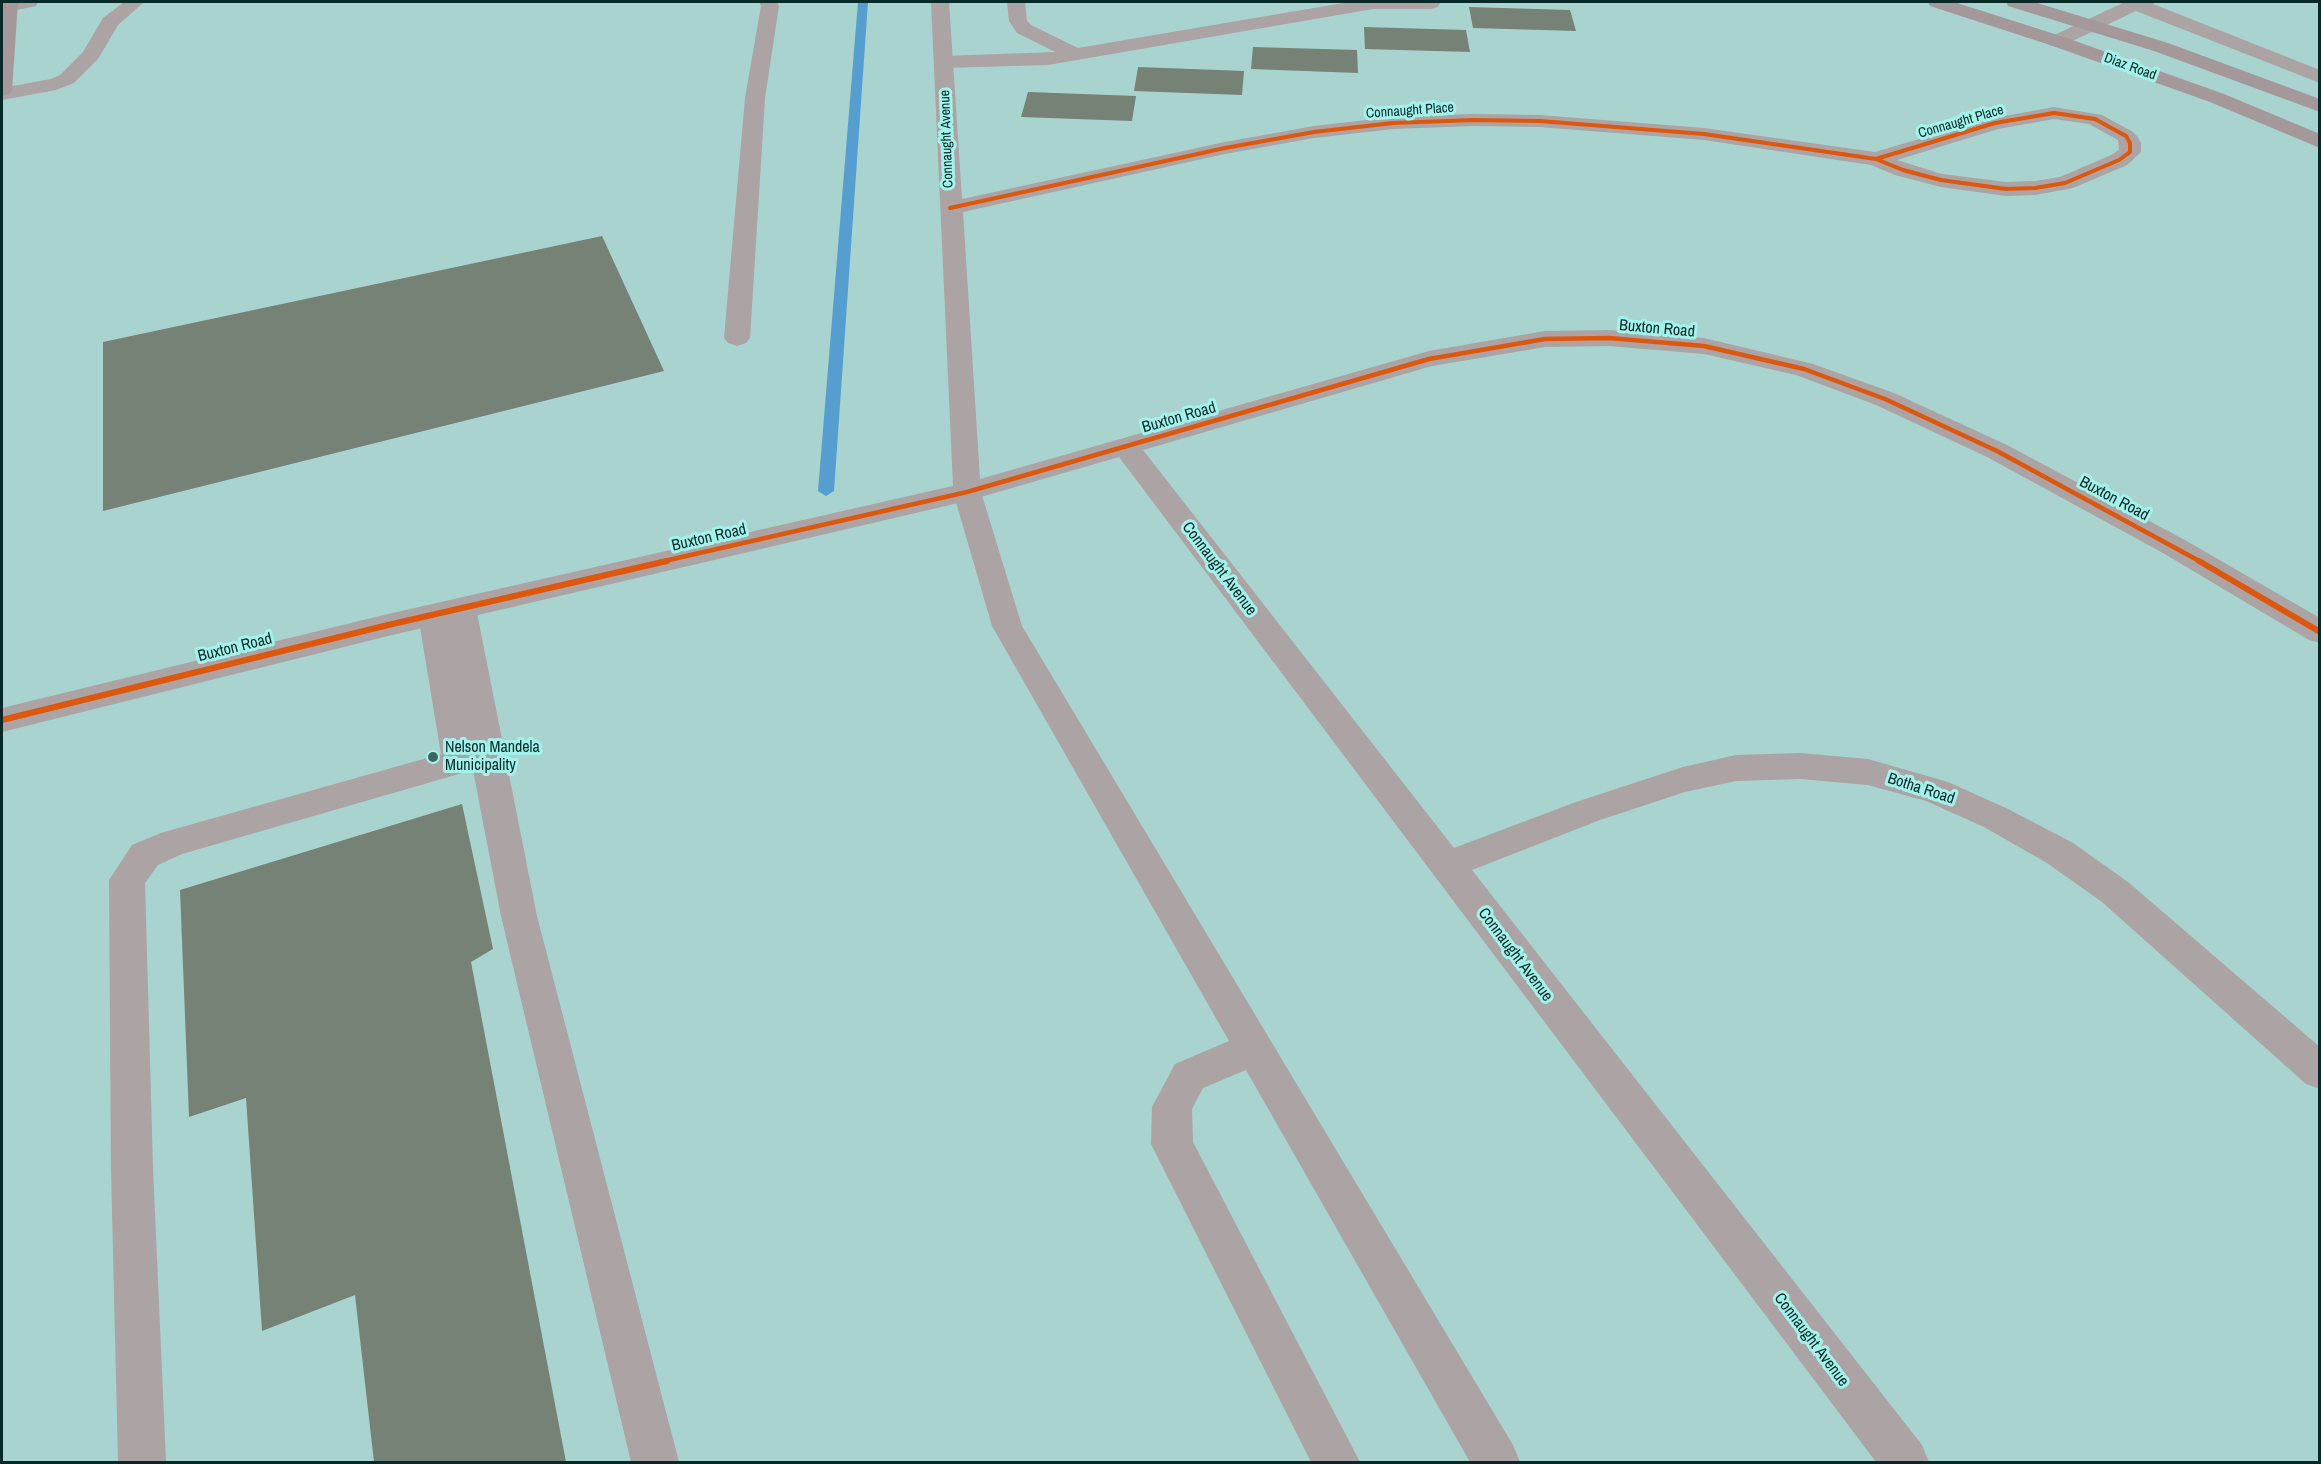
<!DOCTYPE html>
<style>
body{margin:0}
#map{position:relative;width:2321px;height:1464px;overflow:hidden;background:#a8d3cf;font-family:"Archivo Narrow",sans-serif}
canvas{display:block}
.frame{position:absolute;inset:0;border:3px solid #072a28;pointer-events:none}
</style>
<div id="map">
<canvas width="2321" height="1464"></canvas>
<div class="frame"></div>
</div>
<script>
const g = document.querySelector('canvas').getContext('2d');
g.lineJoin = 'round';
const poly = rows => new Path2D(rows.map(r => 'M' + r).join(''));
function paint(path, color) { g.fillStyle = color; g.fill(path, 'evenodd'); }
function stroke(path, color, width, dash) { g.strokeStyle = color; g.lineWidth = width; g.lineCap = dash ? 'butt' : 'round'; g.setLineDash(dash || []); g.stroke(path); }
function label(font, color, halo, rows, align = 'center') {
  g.font = font + ' "Archivo Narrow",sans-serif'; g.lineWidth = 6; g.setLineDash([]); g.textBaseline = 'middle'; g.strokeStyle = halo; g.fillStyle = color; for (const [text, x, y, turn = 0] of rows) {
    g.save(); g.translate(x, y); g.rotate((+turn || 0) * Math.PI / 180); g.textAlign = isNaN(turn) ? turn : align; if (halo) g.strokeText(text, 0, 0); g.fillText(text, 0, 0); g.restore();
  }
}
const stream = poly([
 [858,2,868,2,834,491,826,496,818,491,858,2]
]);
const building = poly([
 [1469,7,1570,10,1576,31,1473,28],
 [1364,27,1466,30,1470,52,1365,49],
 [1253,47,1357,50,1358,73,1251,69],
 [1138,67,1244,71,1242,95,1134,91],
 [1028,92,1136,96,1132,121,1021,117],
 [602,236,664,371,103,511,103,342],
 [462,804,493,949,471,962,566,1462,374,1462,355,1295,262,1331,246,1098,189,1117,180,890]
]);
const lane = poly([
 [2,2,38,2,36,6,2,13,2,2],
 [124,2,144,2,118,25,98,59,74,83,56,90,2,100,2,88,51,79,60,75,83,52,103,18,124,2],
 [759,2,777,2,779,6,765,98,750,338,746,343,737,346,728,343,724,338,745,98,761,6,759,2],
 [1007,2,1025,2,1027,21,1031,25,1078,48,1349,2,1440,3,1438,7,1431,9,1373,9,1048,65,944,68,937,66,934,62,937,58,944,56,1055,52,1017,33,1009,21,1007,2],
 [967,483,977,486,981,492,1022,626,1513,1445,1520,1462,1470,1462,1246,1070,1203,1088,1192,1109,1193,1142,1360,1462,1311,1462,1151,1144,1152,1107,1175,1064,1229,1041,992,626,953,492,957,486,967,483],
 [461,598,472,601,476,608,537,916,679,1462,631,1462,501,916,473,770,182,854,158,865,145,883,153,1168,166,1462,118,1462,111,1168,109,880,132,845,161,833,441,754,418,615,422,608,433,605,444,608,446,612,446,608,450,601,461,598]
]);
const street = poly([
 [931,2,949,2,962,199,1225,142,1314,126,1393,117,1473,114,1540,115,1704,128,1875,152,1988,119,2054,107,2102,115,2133,132,2137,136,2141,143,2141,152,2127,165,2073,188,2035,195,2006,196,1941,187,1895,175,1871,165,1704,140,1540,127,1473,126,1393,129,1314,138,1225,154,963,212,980,479,1429,351,1545,331,1609,330,1704,338,1813,364,1894,393,2007,445,2183,539,2320,618,2320,643,2309,640,2163,553,1987,457,1876,405,1796,375,1704,354,1609,346,1545,347,1432,366,1143,450,1454,848,1576,802,1683,767,1736,755,1800,753,1868,759,1948,782,2008,809,2073,843,2128,882,2320,1047,2320,1089,2306,1084,2102,902,2047,863,1984,827,1926,801,1868,785,1800,779,1736,781,1685,792,1600,820,1472,870,1922,1445,1929,1462,1876,1462,1119,457,967,501,388,636,2,732,2,708,388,614,953,486,931,2],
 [2054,119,2089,124,2118,140,2119,150,2111,155,2060,177,2035,181,2006,182,1942,174,1897,160,1998,129,2054,119],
 [2125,2,2154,2,2153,4,2320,70,2320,83,2136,11,2064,45,2057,47,2050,45,2047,41,2050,37,2125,2]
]);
const secondary = poly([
 [2,2,18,2,12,90,9,94,2,96,2,2],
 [1928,2,1954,2,2064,37,2224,94,2320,134,2320,148,2210,102,2050,45,1930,6,1928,2],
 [2006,2,2034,2,2168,43,2320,99,2320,112,2154,51,2008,6,2006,2]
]);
const cyclewayFar2 = poly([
 [2054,113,2095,119,2126,136,2130,143,2130,152,2119,160,2065,183,2035,188,2006,189,1941,180,1903,170,1876,159,1995,123,2054,113],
 [950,208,1225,148,1314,132,1393,123,1473,120,1540,121,1704,134,1876,159]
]);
const cyclewayFar1 = poly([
 [660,562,967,492,1429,359,1545,339,1609,338,1704,346,1804,369,1885,399,1997,451,2201,562]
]);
const cycleway = poly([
 [2199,561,2320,632],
 [2,720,388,625,667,561]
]);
const markers = [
 [433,757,6,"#3f6562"]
];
const farStreetnames = [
 ["Diaz Road",2130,67,20],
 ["Connaught Place",1410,111,-4],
 ["Connaught Place",1961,122,-16],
 ["Connaught Avenue",947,139,-92]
];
const streetNames = [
 ["Buxton Road",1657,329,5],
 ["Buxton Road",1179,418,-16],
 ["Buxton Road",2114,499,28],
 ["Buxton Road",709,538,-13],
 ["Connaught Avenue",1219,569,53],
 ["Buxton Road",235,648,-14],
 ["Botha Road",1921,789,18],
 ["Connaught Avenue",1515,955,53],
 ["Connaught Avenue",1811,1340,53]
];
const poiNames = [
 ["Nelson Mandela",445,748],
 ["Municipality",445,766]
];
paint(stream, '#579ed0');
paint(building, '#768276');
paint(lane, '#aba3a4');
paint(street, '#aba3a4');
paint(secondary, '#a4989b');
stroke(cyclewayFar2, '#dd570d', 4);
stroke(cyclewayFar1, '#dd570d', 4.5);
stroke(cycleway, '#dd570d', 6);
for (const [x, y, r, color] of markers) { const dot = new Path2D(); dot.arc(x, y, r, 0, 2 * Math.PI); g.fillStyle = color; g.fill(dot); stroke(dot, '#a3f2eb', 2); }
label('14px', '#072a28', '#a3f2eb', farStreetnames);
label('16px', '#072a28', '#a3f2eb', streetNames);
label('16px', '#072a28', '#a3f2eb', poiNames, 'left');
</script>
